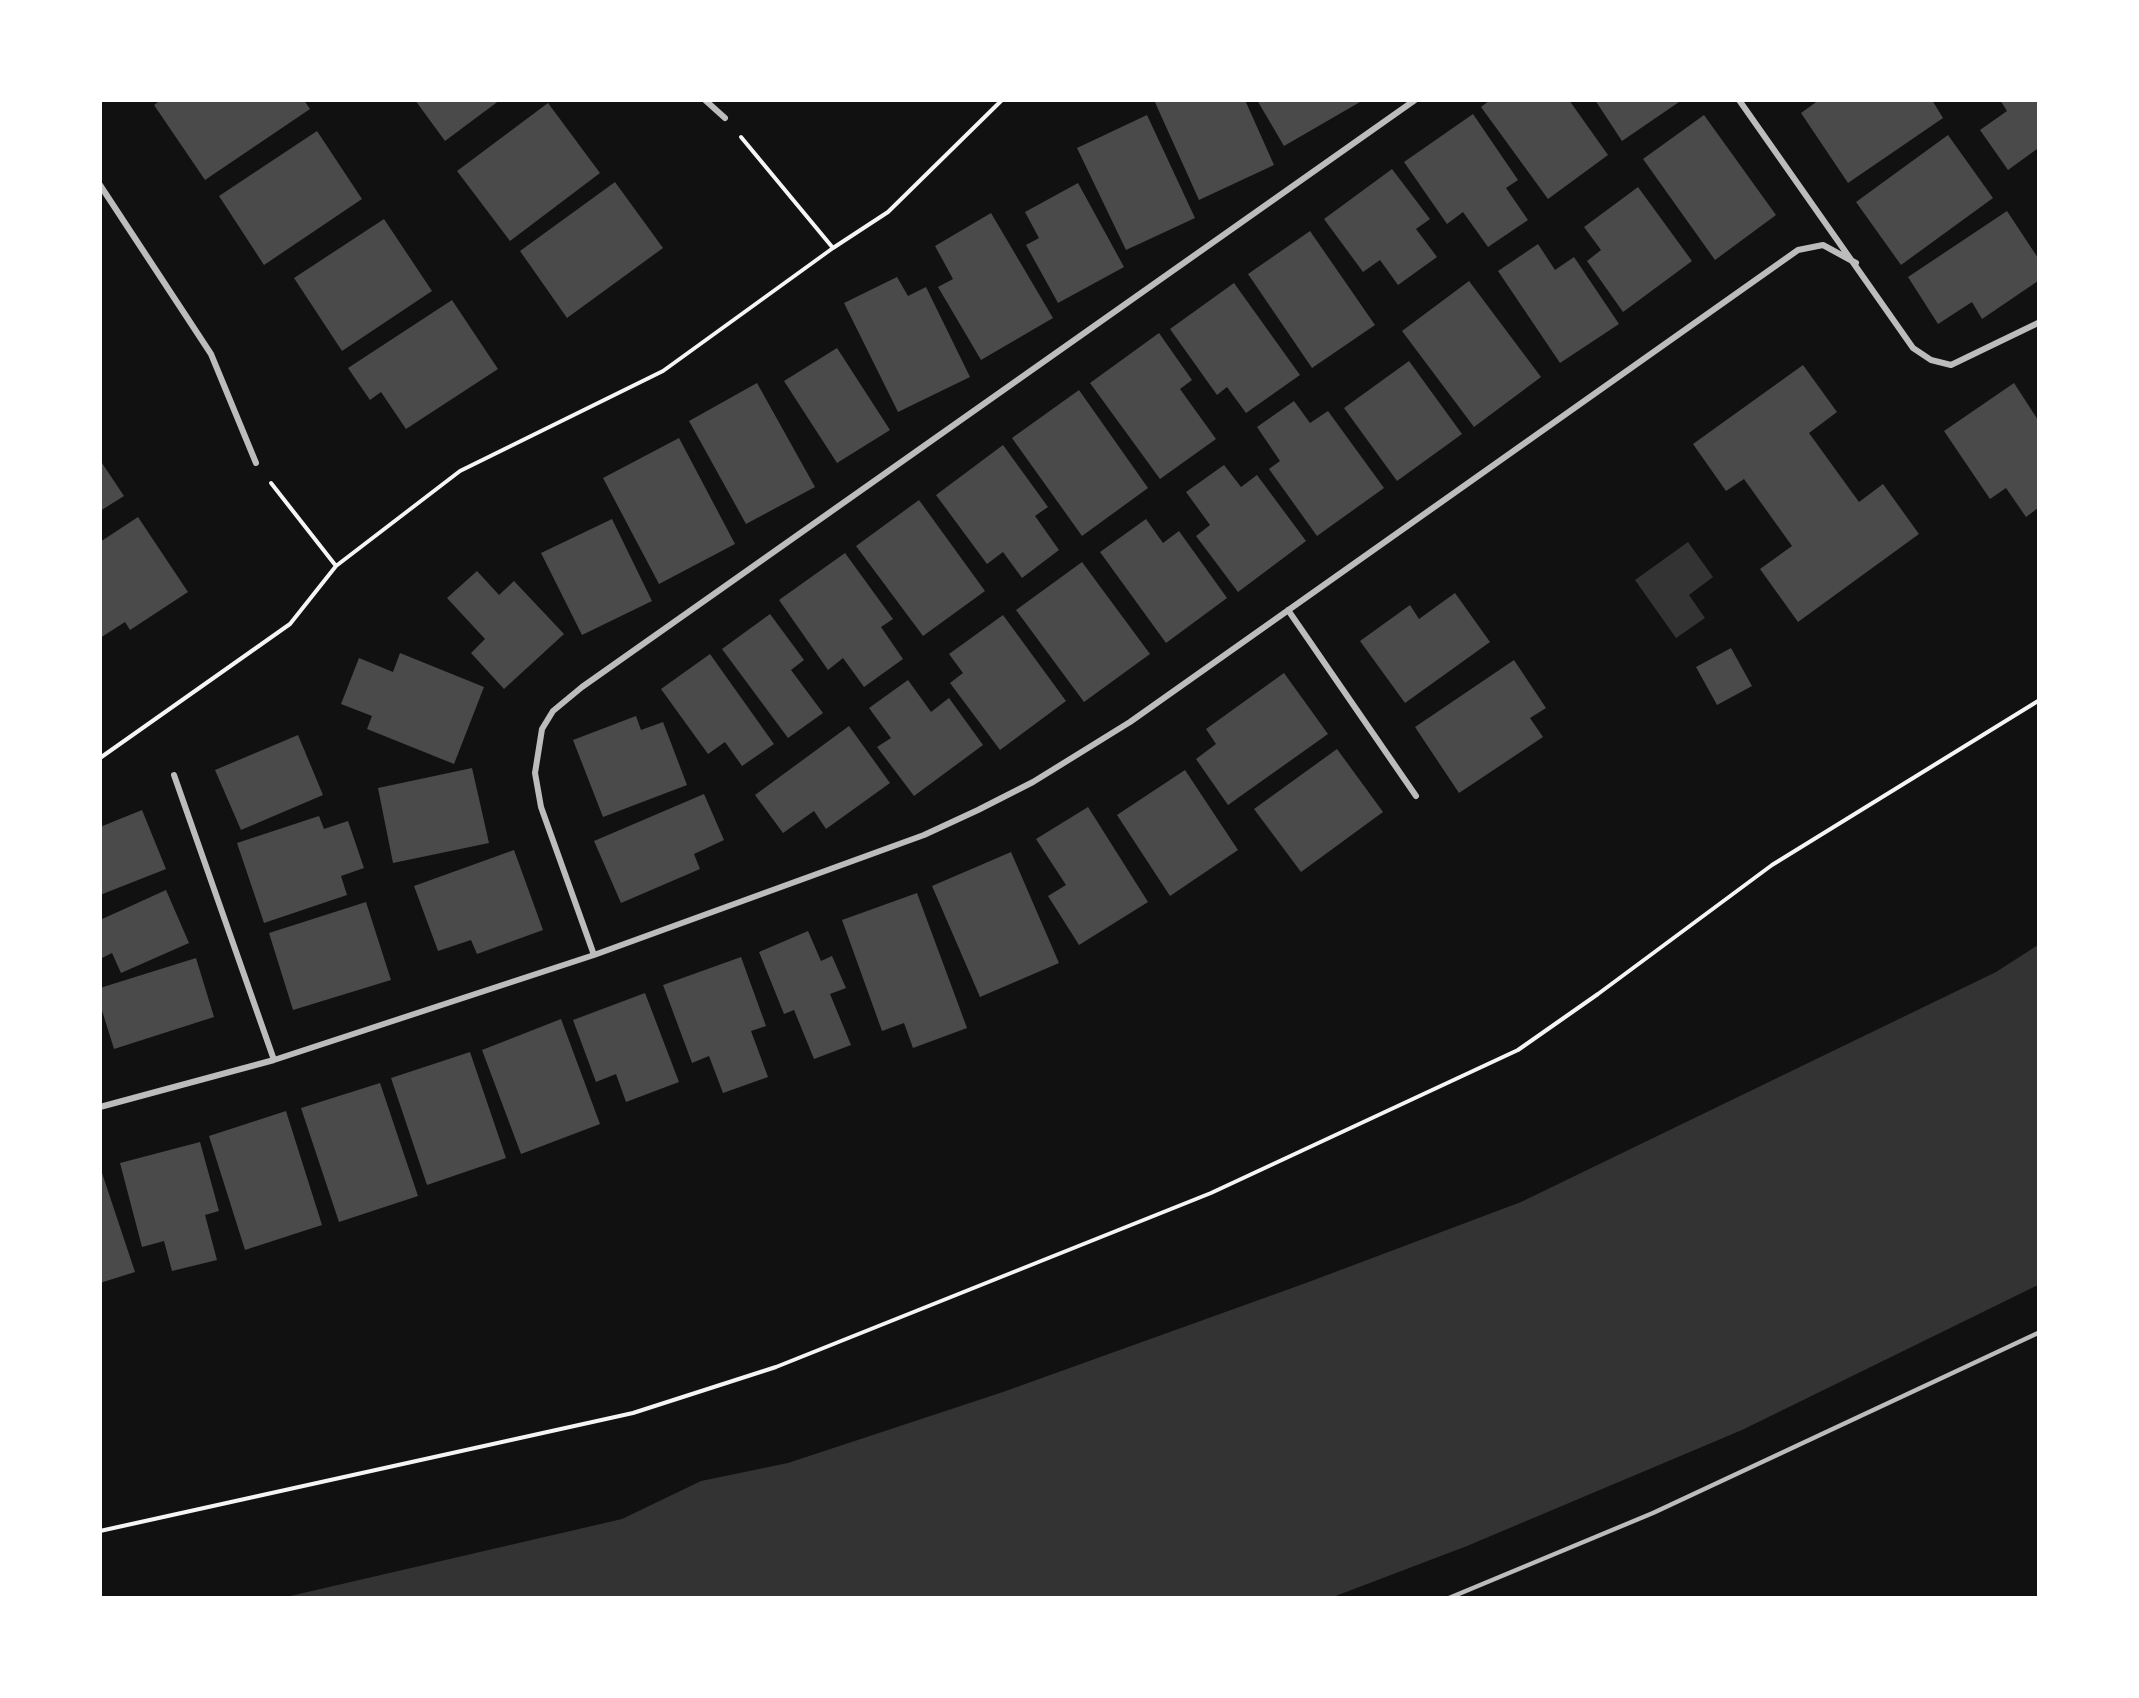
<!DOCTYPE html>
<style>
body{margin:0}
#map{position:relative;width:2139px;height:1698px;overflow:hidden;background:#111;font-family:"Source Sans 3",sans-serif}
canvas{display:block}
.frame{position:absolute;inset:0;border:102px solid #fff;pointer-events:none}
</style>
<div id="map">
<canvas width="2139" height="1698"></canvas>
<div class="frame"></div>
</div>
<script>
const g = document.querySelector('canvas').getContext('2d');
g.lineJoin = 'round';
function paint(path, color) { g.fillStyle = color; g.fill(path, 'evenodd'); }
const poly = rows => new Path2D(rows.map(r => 'M' + r).join(''));
function stroke(path, color, width, dash) { g.strokeStyle = color; g.lineWidth = width; g.lineCap = dash ? 'butt' : 'round'; g.setLineDash(dash || []); g.stroke(path); }
const water = poly([
 [1688,542,1713,577,1689,595,1705,618,1676,638,1635,580],
 [2038,945,2038,1285,1742,1430,1467,1546,1333,1597,286,1597,622,1519,701,1481,788,1463,1003,1392,1306,1283,1521,1202,1996,972]
]);
const building = poly([
 [161,100,304,100,310,109,205,180,154,105],
 [415,100,500,100,445,141],
 [1154,100,1245,100,1274,165,1199,200],
 [1257,100,1359,100,1360,102,1284,146],
 [1490,100,1569,100,1608,155,1548,199,1481,107],
 [1595,100,1682,100,1622,141],
 [1819,100,1932,100,1943,118,1848,183,1801,113],
 [2000,100,2038,100,2038,151,2037,149,2008,170,1980,130,2007,111],
 [548,103,600,173,510,241,457,171],
 [1473,114,1518,180,1506,188,1528,220,1488,247,1463,212,1447,224,1404,162],
 [1147,115,1195,218,1126,250,1077,148],
 [1704,115,1776,215,1715,260,1643,159],
 [317,131,362,199,264,265,219,196],
 [1948,135,1993,198,1901,265,1856,202],
 [1392,169,1430,219,1416,229,1437,257,1398,285,1380,260,1363,272,1324,219],
 [615,182,663,248,567,318,520,251],
 [1078,183,1124,267,1058,303,1026,245,1039,238,1025,212],
 [1638,187,1692,261,1623,312,1587,261,1601,250,1584,227],
 [2007,211,2038,258,2038,281,1982,319,1972,302,1938,324,1908,277],
 [991,213,1053,318,981,360,938,287,953,279,935,246],
 [384,219,432,291,342,351,294,278],
 [1310,231,1375,325,1312,368,1248,274],
 [1538,244,1555,270,1574,257,1619,324,1560,363,1498,271],
 [897,277,908,296,926,287,970,377,898,412,844,303],
 [1469,281,1541,377,1474,427,1402,331],
 [1234,283,1300,375,1246,413,1227,387,1217,395,1170,329],
 [452,300,498,369,406,429,381,392,370,400,348,368],
 [1159,333,1192,380,1180,389,1216,439,1160,479,1090,383],
 [837,348,890,430,837,463,784,381],
 [1409,361,1462,434,1397,481,1344,408],
 [1803,365,1837,412,1809,433,1859,502,1883,484,1919,534,1798,622,1760,569,1792,546,1744,479,1726,491,1693,444],
 [757,383,815,487,746,524,689,421],
 [2014,383,2038,420,2038,508,2026,517,2006,488,1990,499,1944,431],
 [1079,390,1148,488,1082,536,1012,438],
 [1294,401,1310,423,1328,411,1384,488,1317,536,1269,469,1280,461,1257,427],
 [679,438,735,544,659,584,603,478],
 [1003,445,1048,507,1035,516,1059,550,1022,578,1003,552,987,564,936,495],
 [100,460,124,496,100,511],
 [1224,465,1241,487,1257,475,1306,541,1238,592,1196,536,1210,525,1186,492],
 [919,500,985,591,923,636,856,546],
 [138,517,188,592,130,630,125,622,100,638,100,542],
 [612,519,652,601,582,635,541,553],
 [1146,519,1163,543,1179,531,1227,598,1166,643,1100,552],
 [845,553,893,619,881,627,903,659,864,687,843,658,828,670,779,600],
 [1082,562,1150,654,1084,702,1016,610],
 [477,571,499,595,514,581,564,634,504,689,471,653,485,639,447,598],
 [1455,593,1490,642,1405,703,1360,641,1410,605,1419,619],
 [770,614,804,660,791,670,823,713,788,738,722,649],
 [1003,615,1066,701,1000,750,950,683,963,673,949,654],
 [1731,648,1752,686,1717,705,1696,667],
 [400,653,484,687,454,764,367,729,372,716,341,704,359,658,393,672],
 [710,654,774,744,742,766,725,742,708,754,661,689],
 [1514,660,1546,708,1530,718,1543,737,1459,793,1415,727],
 [1284,673,1328,734,1228,805,1196,759,1216,744,1206,729],
 [908,680,931,712,949,698,983,745,914,796,877,747,891,738,869,708],
 [636,716,641,730,663,722,687,785,603,817,573,740],
 [849,726,890,783,826,829,814,811,783,833,755,795],
 [298,735,323,795,241,830,215,770],
 [1337,749,1383,812,1301,872,1254,809],
 [472,768,489,843,393,863,378,788],
 [1185,770,1238,850,1170,896,1117,815],
 [704,794,724,840,694,854,700,869,621,903,594,841],
 [1088,807,1148,902,1079,945,1048,896,1066,885,1036,839],
 [142,810,166,869,100,895,100,827],
 [319,816,324,829,348,821,364,868,341,876,347,895,264,923,237,843],
 [514,850,543,930,477,954,471,940,438,951,414,886],
 [1011,852,1059,963,980,997,932,886],
 [166,890,189,943,121,973,112,953,100,959,100,920],
 [917,893,967,1028,913,1048,904,1023,882,1031,842,920],
 [366,902,391,980,293,1010,269,933],
 [808,931,821,961,832,956,846,988,830,994,851,1045,814,1059,794,1010,784,1014,759,952],
 [741,957,766,1026,751,1031,768,1077,723,1093,709,1056,692,1063,663,985],
 [196,958,214,1017,114,1049,100,1004,100,988],
 [645,993,679,1082,626,1102,616,1074,596,1082,573,1020],
 [561,1019,600,1124,521,1154,482,1050],
 [470,1052,506,1158,427,1185,391,1078],
 [380,1083,418,1196,339,1222,301,1108],
 [286,1111,322,1225,245,1250,209,1136],
 [200,1142,219,1211,205,1215,217,1260,172,1271,164,1241,142,1247,120,1163],
 [100,1167,135,1272,100,1283]
]);
const path = poly([
 [741,137,833,248],
 [271,483,336,566],
 [100,758,290,624,336,566,460,471,663,371,833,248,888,212,1002,100],
 [100,1531,633,1413,776,1367,1211,1193,1518,1050,1598,994,1772,865,2038,701]
]);
const service = poly([
 [1449,1598,1653,1513,2038,1333]
]);
const minor = poly([
 [705,100,725,118],
 [1739,100,1913,348,1931,360,1951,365,2038,323],
 [100,185,211,354,256,463],
 [1288,610,1416,796],
 [174,775,274,1060],
 [594,955,541,807,535,773,542,729,553,711,582,687,1415,100],
 [100,1107,274,1060,594,955,924,835,978,810,1033,782,1130,722,1798,250,1823,245,1856,263]
]);
paint(water, '#333');
paint(building, '#4a4a4a');
stroke(path, '#f5f5f5', 4);
stroke(service, '#bcbcbc', 4.5);
stroke(minor, '#bcbcbc', 6);
</script>
